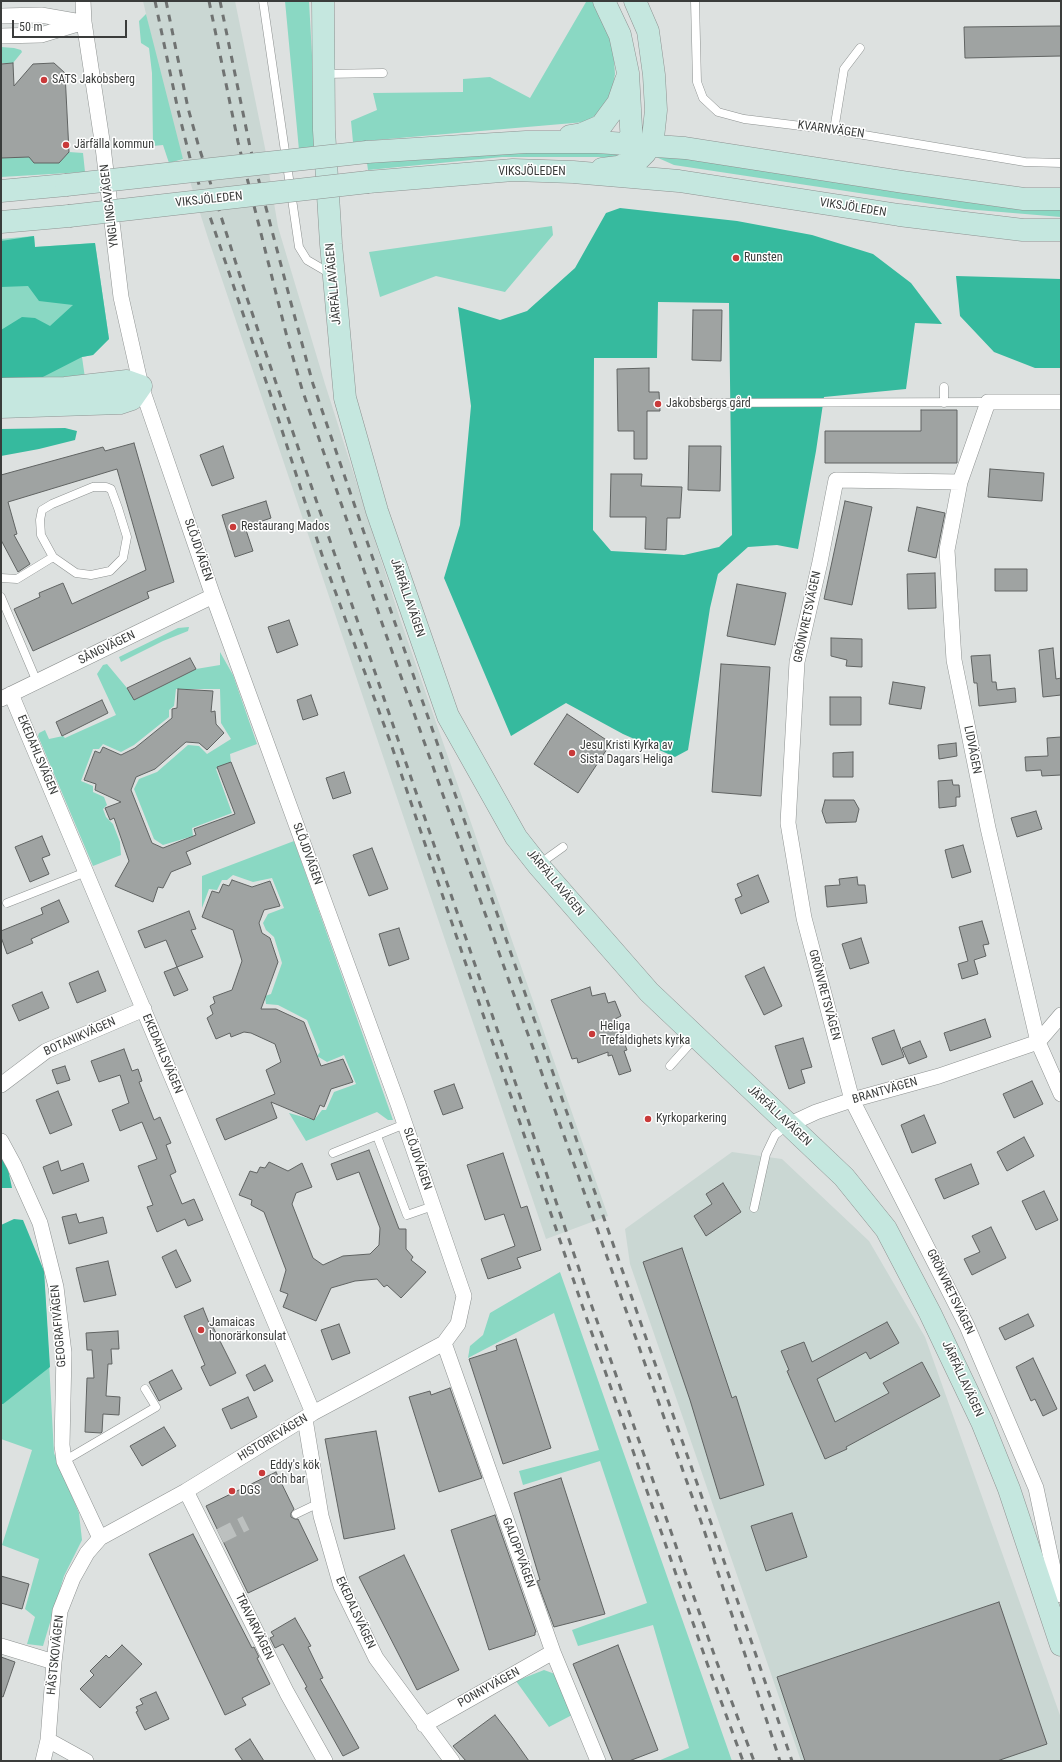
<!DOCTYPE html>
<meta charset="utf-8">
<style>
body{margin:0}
#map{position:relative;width:1062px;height:1762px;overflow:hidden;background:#dde1e0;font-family:"Roboto Condensed",sans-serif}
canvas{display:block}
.frame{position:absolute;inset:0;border:2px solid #3a3c3b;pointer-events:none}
.scale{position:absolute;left:12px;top:20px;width:115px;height:18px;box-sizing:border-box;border:2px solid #3a3c3b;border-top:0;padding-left:5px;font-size:12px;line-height:14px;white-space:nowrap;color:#3a3c3b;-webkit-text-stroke:3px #fff;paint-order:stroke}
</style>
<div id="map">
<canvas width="1062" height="1762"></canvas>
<div class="frame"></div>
<div class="scale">50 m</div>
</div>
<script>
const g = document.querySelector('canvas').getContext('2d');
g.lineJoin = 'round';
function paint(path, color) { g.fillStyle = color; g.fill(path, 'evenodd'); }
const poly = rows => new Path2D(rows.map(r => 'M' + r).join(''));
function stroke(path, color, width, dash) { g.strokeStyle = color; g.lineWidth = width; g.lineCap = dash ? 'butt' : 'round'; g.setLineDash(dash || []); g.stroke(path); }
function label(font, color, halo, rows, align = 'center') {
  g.font = font + ' "Roboto Condensed",sans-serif'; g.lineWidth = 3; g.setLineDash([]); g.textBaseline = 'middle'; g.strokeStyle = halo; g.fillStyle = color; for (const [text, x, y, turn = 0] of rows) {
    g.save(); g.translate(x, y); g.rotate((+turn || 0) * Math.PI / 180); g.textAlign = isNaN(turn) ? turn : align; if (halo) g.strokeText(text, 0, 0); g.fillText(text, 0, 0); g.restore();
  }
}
const built = poly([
 [143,1,235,1,265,148,278,227,325,384,400,619,608,1216,546,1239,208,238,171,122],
 [732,1152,782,1159,869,1241,925,1337,1061,1718,1061,1761,801,1761,630,1264,625,1229]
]);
const green = poly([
 [285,1,309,1,317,146,299,150],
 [584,1,592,1,603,19,613,48,615,74,611,96,601,112,585,122,353,142,351,121,377,110,373,93,463,92,463,79,490,77,530,98,586,2],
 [146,14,183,159,169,163,163,145,153,146,152,73,149,48,141,43,139,21],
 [1,47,14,48,21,50,22,52,13,63,1,63],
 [16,152,59,163,69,152,83,153,85,172,1,177,1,158,16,158],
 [493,152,601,152,622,154,620,157,502,157,368,170,367,163],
 [656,157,680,157,1061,209,1061,217,965,209,674,165],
 [552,226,553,235,505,292,436,276,380,297,369,252],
 [34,236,35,247,95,243,109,339,93,355,82,357,85,378,1,380,1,239],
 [189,627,188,631,163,641,121,662,119,657,178,628],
 [220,652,233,675,257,744,230,754,231,762,216,769,232,813,192,828,193,836,163,845,154,839,134,789,139,779,157,772,188,745,199,746,207,754,231,739,221,723,220,689,176,689,174,706,169,710,169,717,134,745,121,752,103,744,99,749,93,749,81,781,93,786,93,792,104,797,107,805,103,809,106,817,113,824,120,842,121,855,93,866,38,736,39,733,45,730,49,739,63,736,65,738,116,715,97,674,103,665,107,664,127,688,134,700,196,669,220,665],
 [294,841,393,1120,388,1120,377,1112,306,1141,289,1113,314,1120,322,1110,326,1110,334,1092,356,1084,344,1055,327,1062,317,1056,320,1052,307,1020,278,1005,266,1004,265,996,271,994,282,963,274,937,266,930,263,923,268,914,284,908,272,878,253,882,233,875,227,880,222,880,217,890,209,889,202,908,202,876],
 [1,1230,44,1271,54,1453,79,1513,82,1540,64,1576,43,1646,27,1644,35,1617,25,1609,39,1559,2,1545,32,1450,1,1439],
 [560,1272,732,1761,658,1761,689,1748,653,1625,578,1646,572,1630,647,1603,600,1461,523,1485,519,1471,599,1450,554,1313,468,1358,470,1346,483,1335,490,1313],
 [544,1670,555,1674,572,1715,549,1727,516,1681]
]);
const forest = poly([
 [620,208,737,221,812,235,873,254,911,283,942,324,915,323,906,389,824,397,816,451,798,549,777,545,748,547,718,574,710,608,688,750,675,757,623,734,566,703,511,736,444,578,460,525,471,406,458,307,500,320,527,311,575,268,606,213],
 [658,302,729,303,732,535,719,547,684,555,611,551,593,530,594,358,657,358],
 [34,236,35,247,95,243,109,339,93,355,82,357,39,379,1,380,1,330,22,317,35,318,50,326,73,305,39,301,28,286,1,287,1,241],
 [956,276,1061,279,1061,368,1035,368,994,352,960,316],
 [65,428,77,431,75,440,39,449,1,456,1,429],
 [1,1155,7,1164,12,1188,1,1188],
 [14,1219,23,1220,44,1271,50,1367,3,1404,1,1404,1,1225]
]);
const building = poly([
 [1061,26,1061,56,965,58,964,27,1061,26],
 [13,63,14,86,33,64,54,63,65,73,69,152,59,163,34,163,29,157,1,158,1,64,13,63],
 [693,310,722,310,721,361,692,360,693,310],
 [649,368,649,392,659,392,660,411,647,411,647,459,634,459,634,431,618,431,617,369,649,368],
 [921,410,957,410,957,463,825,463,825,431,921,431,921,410],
 [134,443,174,582,147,592,149,598,33,651,14,609,40,597,39,593,63,583,72,604,146,570,117,469,8,502,17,534,14,535,30,564,18,572,1,540,1,475,103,447,105,451,134,443],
 [223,446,234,478,212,486,200,455,223,446],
 [689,446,721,446,720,491,688,490,689,446],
 [990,469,1044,473,1042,501,988,497,990,469],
 [611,474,642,474,641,486,682,487,680,518,667,518,666,550,645,549,646,517,610,517,611,474],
 [266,501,271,518,245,527,253,551,235,557,222,515,266,501],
 [845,501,872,507,852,605,824,599,845,501],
 [917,507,945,513,936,558,908,551,917,507],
 [995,569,1027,569,1027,591,995,591,995,569],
 [935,573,936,608,908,609,907,574,935,573],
 [737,584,786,593,775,645,727,636,737,584],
 [289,620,298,645,277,653,268,627,289,620],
 [831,638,862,639,862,667,846,666,847,660,831,656,831,638],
 [1053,648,1056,679,1061,678,1061,695,1043,697,1039,650,1053,648],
 [990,655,992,682,996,682,997,690,1015,688,1016,702,979,706,977,683,974,683,971,656,990,655],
 [190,658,196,669,134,700,127,688,190,658],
 [721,664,770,667,761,796,712,792,721,664],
 [893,682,925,687,921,709,889,704,893,682],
 [178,689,213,691,211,712,215,711,216,724,224,733,207,750,199,743,186,742,155,769,136,777,131,790,152,843,163,848,196,835,194,829,235,814,217,767,231,762,255,823,186,852,191,864,171,872,163,888,158,887,153,902,115,886,129,861,114,818,110,820,105,808,121,802,95,790,96,784,84,780,95,751,100,753,103,747,121,755,135,748,172,718,172,709,177,708,178,689],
 [311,695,318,715,303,720,297,700,311,695],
 [830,697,861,697,861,725,830,725,830,697],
 [102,700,108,713,62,736,56,722,102,700],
 [567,714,611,743,578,793,534,764,567,714],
 [1061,737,1061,775,1042,776,1041,770,1026,771,1025,757,1048,756,1047,738,1061,737],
 [956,743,957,756,939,759,938,745,956,743],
 [853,752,853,777,833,777,833,753,853,752],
 [344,772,351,793,333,799,326,778,344,772],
 [952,780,953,785,959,785,960,797,956,797,956,806,939,808,938,781,952,780],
 [825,800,854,800,859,809,856,822,826,823,822,811,825,800],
 [1036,811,1042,829,1017,837,1011,818,1036,811],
 [42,836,50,855,42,858,49,874,30,882,15,847,42,836],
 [963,845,971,872,952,878,945,850,963,845],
 [372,848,388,889,369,896,353,855,372,848],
 [758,875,769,902,741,914,735,899,742,896,737,884,758,875],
 [857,877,858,885,865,885,867,903,827,907,825,886,840,885,839,879,857,877],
 [232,880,252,887,270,881,280,906,264,910,259,923,262,933,270,938,278,962,261,1009,276,1009,304,1022,321,1066,343,1059,353,1082,331,1089,324,1107,320,1105,314,1120,271,1102,277,1118,225,1140,216,1119,275,1094,266,1070,281,1062,275,1044,251,1033,244,1032,231,1037,230,1033,216,1039,207,1018,213,1014,210,1006,215,1003,213,997,232,990,242,961,233,930,202,917,212,891,219,893,223,884,229,886,232,880],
 [59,900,69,922,31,939,33,943,7,954,1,937,1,931,43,914,41,908,59,900],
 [189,911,196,929,191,930,203,957,177,967,166,940,145,948,138,931,189,911],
 [982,921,989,944,983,945,986,956,974,960,978,974,962,979,958,964,968,961,959,927,982,921],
 [399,928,409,959,389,966,379,934,399,928],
 [861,938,869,963,850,969,842,944,861,938],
 [177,967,188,990,174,996,164,972,177,967],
 [764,967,782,1006,764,1015,745,976,764,967],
 [98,971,106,991,77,1003,69,983,98,971],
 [590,987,592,996,605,993,608,1003,615,1001,621,1016,615,1019,627,1050,624,1051,631,1071,619,1075,612,1055,608,1056,608,1052,578,1063,577,1058,572,1059,551,1000,590,987],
 [42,992,49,1008,19,1021,12,1005,42,992],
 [985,1019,991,1037,950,1051,944,1033,985,1019],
 [894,1030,904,1057,882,1065,872,1038,894,1030],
 [803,1038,812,1067,801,1070,805,1083,789,1089,775,1046,803,1038],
 [920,1041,927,1057,909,1064,902,1048,920,1041],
 [124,1049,132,1071,138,1069,142,1081,139,1082,154,1120,160,1117,171,1143,166,1145,176,1172,170,1175,182,1204,194,1199,203,1220,188,1226,185,1219,157,1232,147,1207,153,1205,138,1166,157,1159,142,1122,120,1131,112,1110,129,1103,120,1075,99,1082,91,1061,124,1049],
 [65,1066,70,1080,57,1084,52,1070,65,1066],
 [1032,1081,1043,1104,1014,1118,1003,1094,1032,1081],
 [454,1084,463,1108,443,1115,434,1091,454,1084],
 [58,1091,72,1125,50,1134,36,1100,58,1091],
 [924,1115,936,1143,912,1153,901,1125,924,1115],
 [1024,1137,1034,1156,1007,1171,997,1152,1024,1137],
 [369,1150,399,1229,406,1229,406,1249,413,1257,411,1260,426,1272,401,1298,387,1285,384,1287,377,1279,355,1281,331,1288,316,1321,283,1307,288,1294,280,1291,286,1270,264,1212,251,1205,252,1200,239,1195,250,1171,257,1173,260,1167,265,1168,269,1162,288,1171,302,1163,312,1187,296,1193,292,1204,313,1258,323,1265,343,1256,370,1254,379,1245,380,1228,359,1172,337,1180,331,1164,369,1150],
 [503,1153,521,1208,527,1206,541,1250,517,1258,521,1268,488,1279,481,1259,515,1246,504,1214,485,1220,467,1165,503,1153],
 [58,1161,61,1171,83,1163,89,1181,53,1194,43,1167,58,1161],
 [971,1164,979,1184,944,1199,935,1179,971,1164],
 [723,1183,741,1212,706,1236,694,1216,712,1204,706,1194,723,1183],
 [1044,1191,1058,1220,1036,1230,1022,1201,1044,1191],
 [76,1214,79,1223,103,1217,107,1233,69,1244,62,1217,76,1214],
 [991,1227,1006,1258,972,1275,964,1259,980,1252,972,1236,991,1227],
 [682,1248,732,1398,736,1396,764,1485,720,1499,690,1400,643,1262,682,1248],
 [176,1250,191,1281,176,1288,162,1257,176,1250],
 [108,1261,116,1295,84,1302,76,1268,108,1261],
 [203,1308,211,1328,213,1327,236,1373,210,1386,201,1367,205,1365,184,1316,203,1308],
 [1028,1314,1034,1326,1005,1340,999,1328,1028,1314],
 [887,1322,899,1343,870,1359,866,1352,817,1379,835,1422,889,1393,883,1383,922,1362,940,1396,846,1447,847,1449,825,1459,787,1371,789,1370,781,1351,804,1342,812,1362,887,1322],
 [339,1324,350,1353,332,1360,321,1330,339,1324],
 [118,1331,119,1349,111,1349,112,1364,108,1364,106,1396,120,1397,119,1415,103,1414,102,1432,101,1433,85,1432,87,1378,94,1378,92,1350,87,1350,86,1333,118,1331],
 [516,1339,551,1448,503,1464,469,1359,497,1350,496,1346,516,1339],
 [1033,1358,1057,1409,1043,1416,1035,1399,1031,1401,1016,1367,1033,1358],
 [265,1365,273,1381,254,1391,246,1375,265,1365],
 [172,1370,182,1389,159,1401,149,1382,172,1370],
 [450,1388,482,1478,439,1492,409,1397,430,1391,431,1395,450,1388],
 [248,1397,257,1417,231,1429,222,1409,248,1397],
 [164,1427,176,1446,142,1466,130,1446,164,1427],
 [376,1431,395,1529,344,1539,325,1439,376,1431],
 [276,1472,294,1509,291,1513,291,1517,295,1519,298,1519,318,1560,248,1593,206,1506,276,1472],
 [561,1478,605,1614,554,1627,537,1581,540,1580,514,1493,561,1478],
 [792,1513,807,1557,766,1571,751,1526,792,1513],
 [495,1515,536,1632,535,1632,535,1635,489,1650,451,1530,495,1515],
 [193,1534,252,1648,254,1647,259,1657,257,1658,270,1684,242,1698,246,1705,225,1715,149,1554,193,1534],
 [404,1555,459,1670,417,1690,359,1577,404,1555],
 [1,1576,29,1584,22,1609,1,1603,1,1576],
 [999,1602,1047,1744,997,1761,805,1761,777,1677,999,1602],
 [295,1618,311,1646,308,1647,323,1678,320,1679,359,1748,343,1756,305,1688,307,1687,283,1644,275,1648,270,1638,274,1636,271,1632,295,1618],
 [122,1645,142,1664,100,1708,80,1689,94,1675,90,1671,106,1655,109,1658,122,1645],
 [618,1645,658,1750,629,1761,613,1761,573,1664,618,1645],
 [1,1657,15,1662,3,1697,1,1696,1,1657],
 [156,1692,169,1719,145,1730,136,1712,138,1711,136,1707,143,1704,140,1699,156,1692],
 [495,1715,512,1737,529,1761,466,1761,453,1746,495,1715],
 [250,1739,264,1761,243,1761,235,1749,250,1739]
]);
const streetTunnel = poly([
 [220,1536,246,1523]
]);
const lane = poly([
 [263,1,299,247,307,260,331,274],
 [695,1,697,82,703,98,718,112,744,119,834,130,1025,162,1061,163],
 [324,74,383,73],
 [834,130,844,69,860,48],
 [944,387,944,403],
 [682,403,988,402],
 [93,487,106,487,111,489,118,508,127,537,123,558,110,571,91,575,76,573,53,557,41,535,40,520,42,510,52,504,93,487],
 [1,578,17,579,53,557],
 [1,597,37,682],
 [538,865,563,847],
 [7,903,86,872],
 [670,1066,696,1037],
 [377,1136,407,1215,433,1206],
 [333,1153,405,1124],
 [754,1208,766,1154,775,1135,788,1125],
 [64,1461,156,1407,145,1389],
 [296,1514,319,1503]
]);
const street = poly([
 [1,16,41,15,81,22],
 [1,36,41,35,84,22],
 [1061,402,988,402,960,482,947,550,954,660,988,828,1038,1042,1061,1094],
 [960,482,836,480,820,562,797,662,788,823,804,918,852,1100,967,1326,1036,1488,1056,1582,1061,1595],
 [11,694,313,1413],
 [1,699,213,596],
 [1,1085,46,1051,144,1009],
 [788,1125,816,1112,852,1100,939,1076,1038,1042,1061,1015],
 [1,1141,14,1165,40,1223,56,1287,64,1353,62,1445,64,1461,100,1538],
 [444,1343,553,1652,598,1761],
 [305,1419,321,1516,341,1586,376,1658,452,1761],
 [186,1491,287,1693,325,1761],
 [1,1646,54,1662],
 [424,1725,553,1652],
 [48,1740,86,1761],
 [43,1761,48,1740,54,1662,60,1611,73,1578,87,1553,100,1538,186,1491,313,1413,444,1343,458,1324,464,1296,398,1104,213,596,141,386,121,297,103,147,84,22,83,1]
]);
const secondary = poly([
 [323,1,324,130,331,244,345,398,377,511,448,716,516,837,538,865,649,992,844,1177,886,1229,930,1313,982,1422,1009,1489,1061,1645],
 [604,1,620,35,628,73,632,145,634,153,638,158],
 [570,136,582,134,601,126,618,103,626,80],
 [367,152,526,142,597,142,685,148,903,182,1024,199,1061,199],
 [602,169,618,167,639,159,645,153,653,138,656,110,654,75,648,31,635,1],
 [368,182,513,170,573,172,679,181,899,215,1023,230,1061,230],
 [1,191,66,185],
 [1,222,69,216],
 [1,389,65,388,127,381,141,386,132,399,120,403,1,407]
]);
const rail = poly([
 [155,1,178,110,190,158,270,393,323,558,391,744,582,1305,707,1663,743,1761],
 [166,1,188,108,198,144,247,298,590,1301,716,1660,754,1761],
 [209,1,238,142,287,337,302,389,383,626,704,1530,780,1761],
 [220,1,250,147,291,303,313,384,395,623,711,1523,792,1761]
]);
const secondaryBridge = poly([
 [66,185,367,152],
 [69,216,368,182]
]);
const markers = [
 [44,80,4,"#c93a3a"],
 [66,145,4,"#c93a3a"],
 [736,258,4,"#c93a3a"],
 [658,404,4,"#c93a3a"],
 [233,527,4,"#c93a3a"],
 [572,753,4,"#c93a3a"],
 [592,1034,4,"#c93a3a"],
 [648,1119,4,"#c93a3a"],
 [201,1330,4,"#c93a3a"],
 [262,1473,4,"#c93a3a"],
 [232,1491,4,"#c93a3a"]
];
const poiNames = [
 ["SATS Jakobsberg",52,80],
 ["Järfälla kommun",74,145],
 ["Runsten",744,258],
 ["Jakobsbergs gård",666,404],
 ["Restaurang Mados",241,527],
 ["Jesu Kristi Kyrka av",580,746],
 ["Sista Dagars Heliga",580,760],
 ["Heliga",600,1027],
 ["Trefaldighets kyrka",600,1041],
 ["Kyrkoparkering",656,1119],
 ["Jamaicas",209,1323],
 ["honorärkonsulat",209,1337],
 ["Eddy's kök",270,1466],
 ["och bar",270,1480],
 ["DGS",240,1491]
];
const streetNames = [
 ["KVARNVÄGEN",831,130,8],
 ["VIKSJÖLEDEN",532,172],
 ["VIKSJÖLEDEN",209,200,-6],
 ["YNGLINGAVÄGEN",110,206,-97],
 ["VIKSJÖLEDEN",853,208,9],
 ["JÄRFÄLLAVÄGEN",334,284,-95],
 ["SLÖJDVÄGEN",198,550,71],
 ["JÄRFÄLLAVÄGEN",407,598,71],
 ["GRÖNVRETSVÄGEN",808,617,-78],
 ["SÅNGVÄGEN",107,648,-26],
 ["LIDVÄGEN",972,750,79],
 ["EKEDAHLSVÄGEN",37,755,67],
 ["SLÖJDVÄGEN",307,854,70],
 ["JÄRFÄLLAVÄGEN",555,883,50],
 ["GRÖNVRETSVÄGEN",824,995,75],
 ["BOTANIKVÄGEN",80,1037,-24],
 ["EKEDAHLSVÄGEN",162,1054,67],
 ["BRANTVÄGEN",885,1091,-16],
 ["JÄRFÄLLAVÄGEN",779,1116,43],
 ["SLÖJDVÄGEN",417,1159,71],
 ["GRÖNVRETSVÄGEN",950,1292,64],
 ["GEOGRAFIVÄGEN",59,1326,-95],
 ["JÄRFÄLLAVÄGEN",962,1379,65],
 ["HISTORIEVÄGEN",273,1438,-31],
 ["GALOPPVÄGEN",518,1553,70],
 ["EKEDALSVÄGEN",355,1613,65],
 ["TRAVARVÄGEN",254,1627,64],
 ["HÄSTSKOVÄGEN",56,1655,-84],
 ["PONNYVÄGEN",489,1688,-29]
];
paint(built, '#cad7d3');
paint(green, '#8ad8c3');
paint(forest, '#36ba9e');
paint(building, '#9fa3a2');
stroke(building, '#606362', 1);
stroke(streetTunnel, '#bcc0bf', 15, [15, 8]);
stroke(lane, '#8e9291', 9);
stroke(street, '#8e9291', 16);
stroke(secondary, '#8e9291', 23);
stroke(lane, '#fff', 8);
stroke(street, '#fff', 15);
stroke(secondary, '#c5e7df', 22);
stroke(rail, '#707372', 3, [7, 7]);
stroke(secondaryBridge, '#8e9291', 23, []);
stroke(secondaryBridge, '#c5e7df', 22);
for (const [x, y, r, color] of markers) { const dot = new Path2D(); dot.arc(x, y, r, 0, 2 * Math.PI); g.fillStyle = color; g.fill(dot); stroke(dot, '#fff', 1.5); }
label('12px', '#3a3c3b', '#fff', poiNames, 'left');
label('12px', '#3a3c3b', '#fff', streetNames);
</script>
